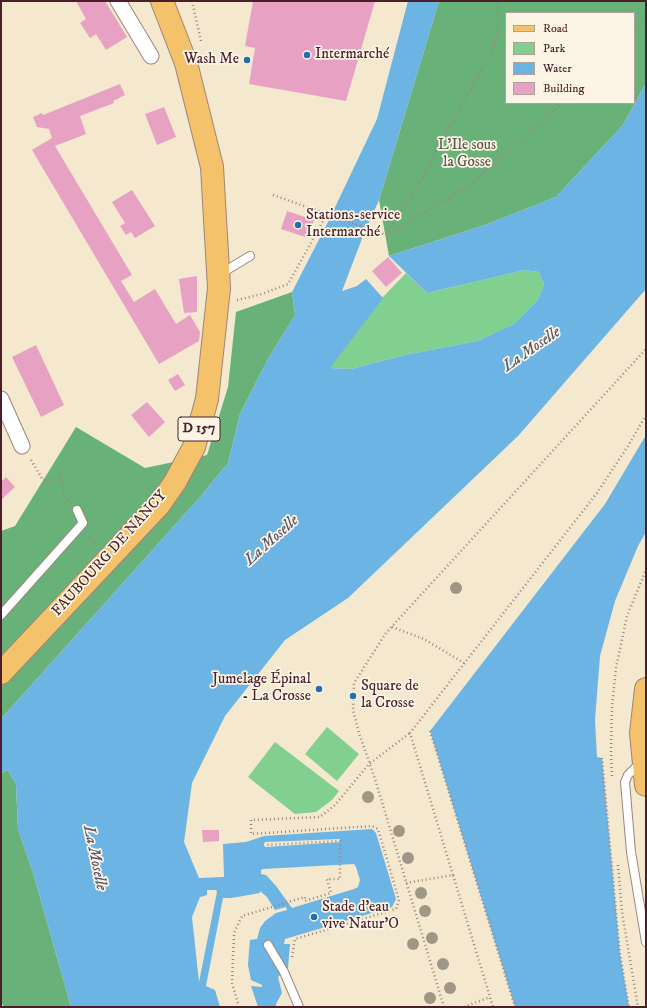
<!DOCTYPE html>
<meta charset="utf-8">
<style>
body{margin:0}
#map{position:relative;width:647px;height:1008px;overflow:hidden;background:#f4e8ce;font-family:"IM FELL DW Pica",serif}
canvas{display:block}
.frame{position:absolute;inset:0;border:2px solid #4a1f2b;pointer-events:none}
.legend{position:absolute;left:505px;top:12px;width:130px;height:92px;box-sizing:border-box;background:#fcf5e5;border:1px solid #b59f9b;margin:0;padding:5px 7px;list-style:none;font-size:12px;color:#4a1f2b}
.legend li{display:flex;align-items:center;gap:8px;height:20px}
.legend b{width:20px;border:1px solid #b59f9b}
</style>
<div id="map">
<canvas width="647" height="1008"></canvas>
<div class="frame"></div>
<ul class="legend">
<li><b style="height:5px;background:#f4c26a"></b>Road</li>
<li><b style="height:11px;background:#81d090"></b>Park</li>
<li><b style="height:11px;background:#6bb4e3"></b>Water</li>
<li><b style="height:11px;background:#e7a2c3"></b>Building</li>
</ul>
</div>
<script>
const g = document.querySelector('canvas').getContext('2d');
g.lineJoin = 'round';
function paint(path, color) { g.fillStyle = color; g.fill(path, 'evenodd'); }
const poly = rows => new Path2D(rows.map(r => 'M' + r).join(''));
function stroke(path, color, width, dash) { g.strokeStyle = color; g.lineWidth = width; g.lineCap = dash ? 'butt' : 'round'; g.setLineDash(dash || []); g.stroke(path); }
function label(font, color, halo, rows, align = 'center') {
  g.font = font + ' "IM FELL DW Pica",serif'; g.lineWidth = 3.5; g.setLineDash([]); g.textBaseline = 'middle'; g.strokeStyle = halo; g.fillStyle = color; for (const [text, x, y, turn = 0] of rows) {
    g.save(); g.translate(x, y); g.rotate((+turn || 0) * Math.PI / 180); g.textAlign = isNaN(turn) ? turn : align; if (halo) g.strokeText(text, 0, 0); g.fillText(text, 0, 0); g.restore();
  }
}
const green = poly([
 [525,270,539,272,544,285,537,301,514,324,477,341,405,355,351,369,329,368,382,298,406,273,427,293],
 [327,727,359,754,337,781,305,754],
 [275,742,339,791,332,800,316,812,295,814,248,777]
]);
const forest = poly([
 [439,1,646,1,646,83,623,125,556,197,485,225,389,256,379,200],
 [506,13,634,13,634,103,506,103],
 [292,292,295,315,268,359,240,414,228,463,200,497,1,719,1,531,15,526,76,427,145,468,207,455,228,387,236,312],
 [8,770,16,784,18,829,34,876,71,1007,4,1007,1,1002,1,773]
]);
const water = poly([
 [408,1,439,1,379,200,363,236,342,291,357,286,366,279,383,298,330,368,351,369,405,355,477,341,514,324,537,301,544,285,539,272,525,270,427,293,389,256,485,225,556,197,623,125,646,83,646,289,518,436,348,598,285,640,225,716,192,783,184,842,199,878,224,877,223,844,246,842,264,836,372,829,376,833,396,899,392,907,285,939,284,944,290,944,288,968,278,977,282,993,276,1004,276,1007,258,1007,251,986,262,987,262,985,251,980,248,965,249,951,250,940,257,939,260,928,265,921,276,913,287,910,286,907,275,910,267,897,260,891,260,893,231,898,223,898,206,986,215,990,220,1007,71,1007,34,876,18,829,16,784,8,770,1,773,1,719,200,497,228,463,240,414,268,359,295,315,292,292,328,222,377,119],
 [340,839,341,842,266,847,264,846,264,844,265,842],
 [354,864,356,867,360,880,358,887,354,889,292,908,276,886,266,875,261,874,261,870,263,869],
 [207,890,216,890,217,892,199,982,192,917,200,897,207,895],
 [646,435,646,532,638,546,615,601,600,656,595,720,597,757,602,758,620,954,629,1007,515,1007,430,731,605,504]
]);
const building = poly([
 [76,1,105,1,127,37,106,50,96,34,90,38,80,23,86,19],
 [253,1,375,1,346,101,249,84,255,48,245,46],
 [120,84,125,95,113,101,114,103,80,116,86,134,55,146,132,275,121,281,134,302,155,289,176,324,190,315,200,332,199,341,159,364,32,150,52,138,49,129,37,127,33,117,42,113,43,115],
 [164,107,176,137,157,145,145,114],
 [132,190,155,226,135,238,131,232,126,235,120,226,125,223,112,202],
 [287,211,314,220,308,238,281,229],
 [388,257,402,273,386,287,372,271],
 [197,276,197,312,184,313,179,279],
 [36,345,64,405,41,417,12,357],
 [178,374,185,385,175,391,168,380],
 [147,402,165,422,149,437,131,415],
 [6,477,15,487,1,500,1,482],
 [202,830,219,830,219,841,203,842]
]);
const path = poly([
 [192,1,201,41],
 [634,33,646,15],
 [273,195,386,235,469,186,563,103],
 [386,234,422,179,442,140,492,51,499,29,498,8,498,1],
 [237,300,262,294,288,284,327,214],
 [31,460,43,480,54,480,61,473,64,496,69,501],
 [88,537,97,543],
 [392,627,424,639,464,663],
 [430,731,515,1007],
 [602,758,620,954,629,1007],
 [612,776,611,751,612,706,616,668,627,616,646,570],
 [618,865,622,912,638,1007],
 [453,875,410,733,597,493,628,446,646,415],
 [406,883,453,875,493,1007],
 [292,957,295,939,396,909,399,900,378,829,372,826,251,834,251,820,320,817,335,805,369,764,410,733],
 [239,1007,232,983,234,933,242,916,305,897,305,901,331,893,327,879,340,879,340,841,265,845],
 [444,1007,375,779,359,733,353,710,354,683,386,633,646,349],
 [464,1007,490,997]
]);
const service = poly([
 [220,274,250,256],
 [1,615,83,523,77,510],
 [641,762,628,775,625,782,631,852,646,942],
 [268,945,284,972,299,1007]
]);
const minor = poly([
 [118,1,151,56],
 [1,399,22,446]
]);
const primary = poly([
 [1,673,159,505,175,482,194,447,207,399,219,288,212,167,186,63,162,1],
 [646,689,641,733,646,785]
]);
const trees = [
 [456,588],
 [368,797],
 [399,831],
 [408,858],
 [421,893],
 [425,911],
 [432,938],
 [413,944],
 [443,964],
 [450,988],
 [430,998]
];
const markers = [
 [307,55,4,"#1f6fb2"],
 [247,60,4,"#1f6fb2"],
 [298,225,4,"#1f6fb2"],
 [319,689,4,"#1f6fb2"],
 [353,696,4,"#1f6fb2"],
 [314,917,4,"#1f6fb2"]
];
const shields = [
 [199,429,42]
];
const shieldNames = [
 ["D 157",199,429]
];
const poiNames = [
 ["Intermarché",315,55],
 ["Wash Me",239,60,"right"],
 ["Stations-service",306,216],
 ["Intermarché",306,233],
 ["Jumelage Épinal",311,680,"right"],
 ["- La Crosse",311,697,"right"],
 ["Square de",361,687],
 ["la Crosse",361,704],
 ["Stade d'eau",322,908],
 ["vive Natur'O",322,925]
];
const parkNames = [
 ["L'Ile sous",467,146],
 ["la Gosse",467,163]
];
const streetNames = [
 ["FAUBOURG DE NANCY",110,554,-48]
];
const waterNames = [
 ["La Moselle",532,350,-35],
 ["La Moselle",272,541,-42],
 ["La Moselle",94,858,78]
];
paint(green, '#81d090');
paint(forest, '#68b27a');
paint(water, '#6bb4e3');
paint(building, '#e7a2c3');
stroke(service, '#9f847c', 10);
stroke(minor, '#9f847c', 17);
stroke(primary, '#9f847c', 24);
stroke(path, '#9f847c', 2.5, [1, 3]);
stroke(service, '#fff', 8);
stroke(minor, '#fff', 15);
stroke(primary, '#f4c26a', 22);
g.fillStyle = '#9f9785';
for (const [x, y] of trees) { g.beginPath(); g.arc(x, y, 6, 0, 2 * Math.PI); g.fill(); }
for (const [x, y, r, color] of markers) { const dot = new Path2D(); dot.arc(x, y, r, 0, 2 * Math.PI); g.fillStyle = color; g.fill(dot); stroke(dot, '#fcf5e5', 1.5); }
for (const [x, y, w] of shields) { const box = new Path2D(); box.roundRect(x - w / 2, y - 12, w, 24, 3); g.fillStyle = '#fcf5e5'; g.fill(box); stroke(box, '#4a1f2b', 1); }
label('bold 14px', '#4a1f2b', null, shieldNames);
label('15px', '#4a1f2b', '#fcf5e5', poiNames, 'left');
label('15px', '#5a5449', '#fcf5e5', parkNames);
label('15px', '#4a1f2b', '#fcf5e5', streetNames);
label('italic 16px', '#56536b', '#fcf5e5', waterNames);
</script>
